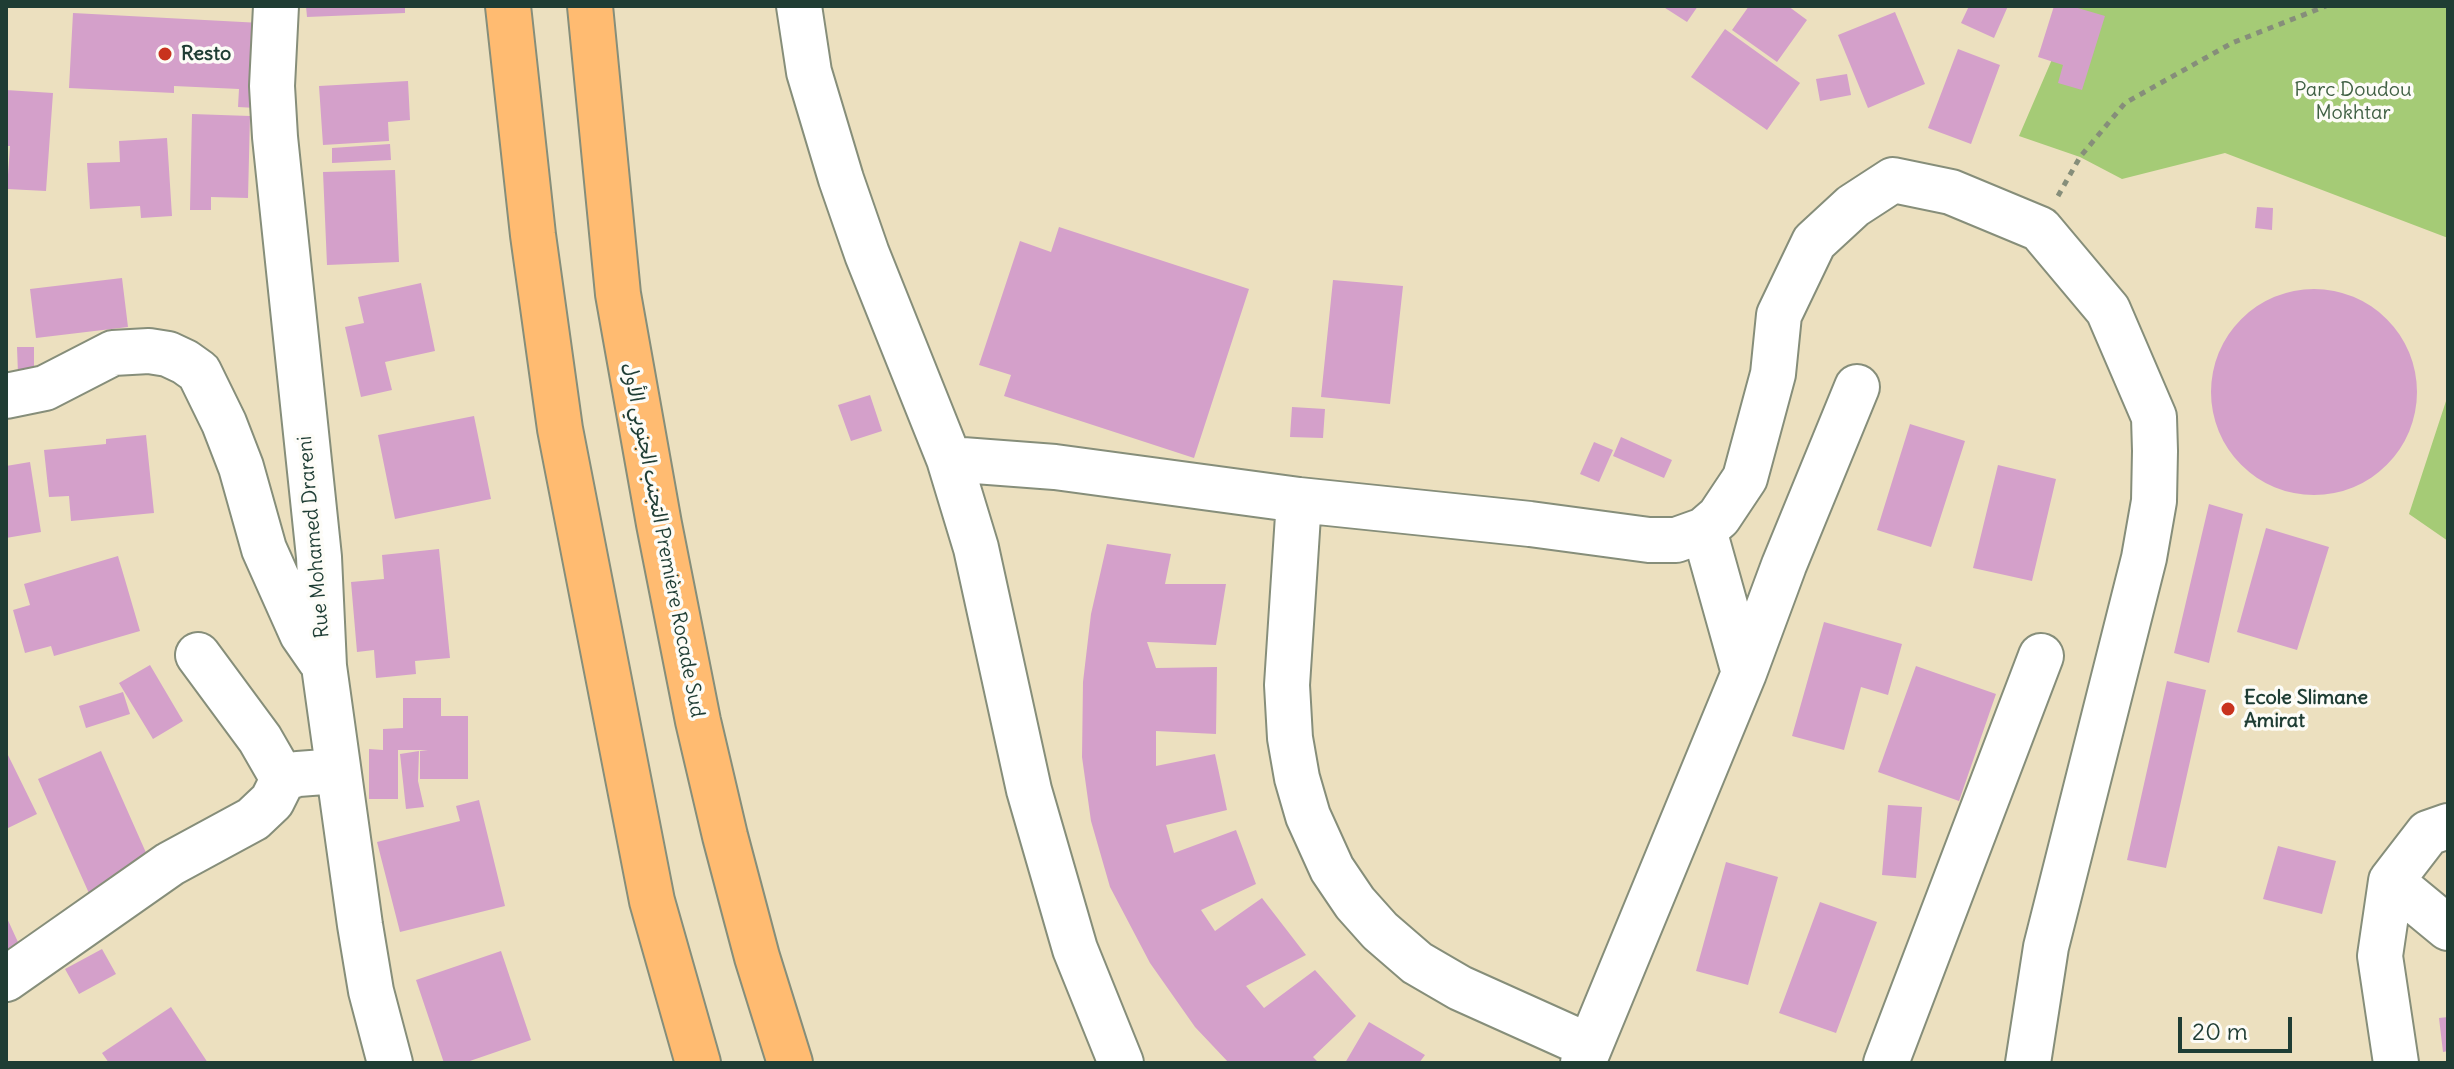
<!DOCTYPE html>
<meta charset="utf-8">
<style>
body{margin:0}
#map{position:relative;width:2454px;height:1069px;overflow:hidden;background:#ece0bf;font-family:Delius,sans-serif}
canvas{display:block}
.frame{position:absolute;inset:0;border:8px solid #1f3d34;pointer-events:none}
.scale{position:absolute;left:2178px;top:1017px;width:114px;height:36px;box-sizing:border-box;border:4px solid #1f3d34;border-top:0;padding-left:10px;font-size:24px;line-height:28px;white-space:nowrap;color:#1f3d34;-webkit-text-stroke:6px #fdfcf7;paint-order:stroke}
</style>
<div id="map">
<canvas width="2454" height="1069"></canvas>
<div class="frame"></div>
<div class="scale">20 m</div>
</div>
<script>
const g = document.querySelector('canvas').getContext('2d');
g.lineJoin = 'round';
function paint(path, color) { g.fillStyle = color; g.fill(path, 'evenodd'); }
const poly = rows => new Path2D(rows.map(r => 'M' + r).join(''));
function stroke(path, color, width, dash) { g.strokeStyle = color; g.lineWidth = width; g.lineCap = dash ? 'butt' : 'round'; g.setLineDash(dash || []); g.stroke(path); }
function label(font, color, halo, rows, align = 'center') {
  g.font = font + ' Delius,"Playpen Sans Arabic",sans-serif'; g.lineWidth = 7; g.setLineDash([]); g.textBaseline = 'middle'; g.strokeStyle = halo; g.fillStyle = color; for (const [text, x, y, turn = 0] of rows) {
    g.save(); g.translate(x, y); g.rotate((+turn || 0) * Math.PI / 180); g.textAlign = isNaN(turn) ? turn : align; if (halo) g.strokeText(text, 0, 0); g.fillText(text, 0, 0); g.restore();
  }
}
const green = poly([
 [2075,6,2448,6,2448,238,2225,153,2122,179,2080,157,2019,136],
 [2448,395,2448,541,2409,514]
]);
const building = poly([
 [306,6,405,6,405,13,307,17],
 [1662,6,1698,6,1687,22],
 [1749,6,1788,6,1807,20,1777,62,1732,30],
 [1969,6,2008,6,1994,38,1961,23],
 [2054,6,2071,6,2105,16,2082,90,2058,83,2063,65,2038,57],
 [1895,12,1925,84,1868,108,1838,35],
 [73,13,261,23,256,108,238,107,239,89,174,86,174,93,69,88],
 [1725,29,1800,83,1767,130,1691,77],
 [1958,49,2000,65,1971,144,1928,128],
 [1847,74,1851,95,1820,101,1816,79],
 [408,81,410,120,388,122,389,141,323,145,319,86],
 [6,90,53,93,46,191,7,189,10,146,6,146],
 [192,114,250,116,248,198,211,197,211,210,190,210],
 [167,138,172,216,141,218,140,206,90,209,87,163,120,162,119,141],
 [390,144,391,160,332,163,332,148],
 [395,170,399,262,327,265,323,172],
 [2257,207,2273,208,2272,230,2255,228],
 [1059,227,1249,289,1194,458,1004,396,1011,375,979,365,1020,241,1051,252],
 [122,278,128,327,36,338,30,289],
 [1333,280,1403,286,1390,404,1321,397],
 [421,283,435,351,385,362,392,390,361,397,345,327,364,323,358,297],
 '2211 392a103 103 0 1 1 206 0a103 103 0 1 1-206 0Z',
 [17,347,34,347,34,374,18,374],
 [870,395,882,431,851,441,838,405],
 [1292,407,1325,409,1323,438,1290,437],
 [474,416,491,499,395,519,378,435],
 [1910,424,1965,441,1931,547,1877,530],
 [146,435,154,513,71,521,69,496,49,497,44,450,106,444,106,439],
 [1621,437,1672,460,1664,478,1613,456],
 [1594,442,1613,450,1599,482,1580,474],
 [30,462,41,532,6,538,6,466],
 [1998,465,2056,479,2032,581,1973,568],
 [2209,504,2243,514,2209,663,2174,653],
 [2266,528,2329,547,2297,650,2237,632],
 [1107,544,1171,554,1165,584,1226,584,1216,645,1147,642,1156,668,1217,667,1216,734,1156,731,1156,766,1215,754,1227,810,1166,825,1174,853,1236,830,1256,884,1201,910,1215,931,1262,898,1306,955,1246,986,1264,1008,1315,970,1356,1016,1313,1057,1319,1063,1229,1063,1195,1027,1150,963,1110,887,1091,821,1082,757,1083,682,1091,614],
 [439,549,450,658,415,661,416,674,376,678,374,650,357,652,351,582,384,579,382,555],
 [118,556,140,631,54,656,51,646,25,653,13,610,30,605,24,584],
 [1824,622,1902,644,1888,695,1861,687,1844,750,1792,736],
 [150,665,183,721,153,739,119,683],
 [1916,666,1996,694,1959,801,1878,772],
 [2167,681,2206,690,2166,868,2127,860],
 [123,692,130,714,86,728,79,706],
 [403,698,441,698,441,716,468,716,468,779,420,779,420,751,428,750,398,750,398,799,369,799,369,749,383,750,383,729,403,728],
 [6,751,37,814,6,829],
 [101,751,155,873,92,900,38,779],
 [419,751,418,781,424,807,406,809,400,754],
 [479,800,505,906,400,932,377,842,460,821,456,806],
 [1888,805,1922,807,1916,878,1882,875],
 [2278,846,2336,861,2322,914,2263,899],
 [1726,862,1778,877,1748,985,1696,971],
 [1820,902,1877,922,1836,1033,1779,1013],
 [6,916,23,953,6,961],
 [102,949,116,974,79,994,65,969],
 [501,951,531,1040,464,1063,444,1063,416,980],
 [171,1007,208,1063,109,1063,102,1053],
 [2448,1017,2448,1051,2443,1052,2439,1018],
 [1369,1022,1425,1055,1419,1063,1345,1063]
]);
const path = poly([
 [2058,196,2080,157,2125,103,2232,43,2326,6]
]);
const minor = poly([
 [276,6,272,86,275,137,319,557,324,666,360,925,371,991,390,1063],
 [799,6,809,72,841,179,867,254,949,459,1055,467,1299,500,1530,524,1649,540,1676,540,1704,530,1719,517,1745,478,1773,374,1779,315,1814,242,1853,206,1893,180,1951,192,2040,229,2108,310,2154,417,2155,451,2154,501,2144,558,2046,947,2028,1063],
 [6,396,45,388,113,353,149,351,168,354,185,362,199,372,224,423,241,467,264,549,302,634,320,660],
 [949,459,976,548,1029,790,1075,949,1121,1063],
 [1299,500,1287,685,1290,738,1297,778,1308,816,1332,869,1355,903,1380,931,1417,963,1460,988,1589,1046],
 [1704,530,1744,673],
 [198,655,260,739,283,779],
 [2391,881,2448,928],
 [6,979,170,864,253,819,272,801,283,779,298,774,337,771],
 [1583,1063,1744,673,1784,565,1857,387],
 [1886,1063,2041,656],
 [2396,1063,2380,956,2391,881,2428,833,2448,826]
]);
const highway = poly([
 [508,6,533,235,560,429,652,901,698,1063],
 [590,6,618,294,659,524,698,721,725,836,757,957,790,1063]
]);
const markers = [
 [165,54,8,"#c8321e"],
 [2228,709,8,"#c8321e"]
];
const poiNames = [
 ["Resto",181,54],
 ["Ecole Slimane",2244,698],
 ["Amirat",2244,721]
];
const parkNames = [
 ["Parc Doudou",2353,90],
 ["Mokhtar",2353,113]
];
const streetNames = [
 ["Rue Mohamed Drareni",314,537,-95],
 ["التجنب الجنوبي الأول Première Rocade Sud",663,540,79]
];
paint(green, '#a5cb76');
paint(building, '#d4a0ca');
stroke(minor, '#868e7a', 48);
stroke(highway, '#868e7a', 48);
stroke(path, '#868e7a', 5, [6, 6]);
stroke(minor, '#fff', 44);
stroke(highway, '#ffbb71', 44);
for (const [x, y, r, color] of markers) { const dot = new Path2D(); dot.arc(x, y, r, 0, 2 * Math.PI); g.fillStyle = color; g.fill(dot); stroke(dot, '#fdfcf7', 3); }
label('bold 20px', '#1f3d34', '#fdfcf7', poiNames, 'left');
label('20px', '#406044', '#fdfcf7', parkNames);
label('20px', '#1f3d34', '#fdfcf7', streetNames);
</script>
